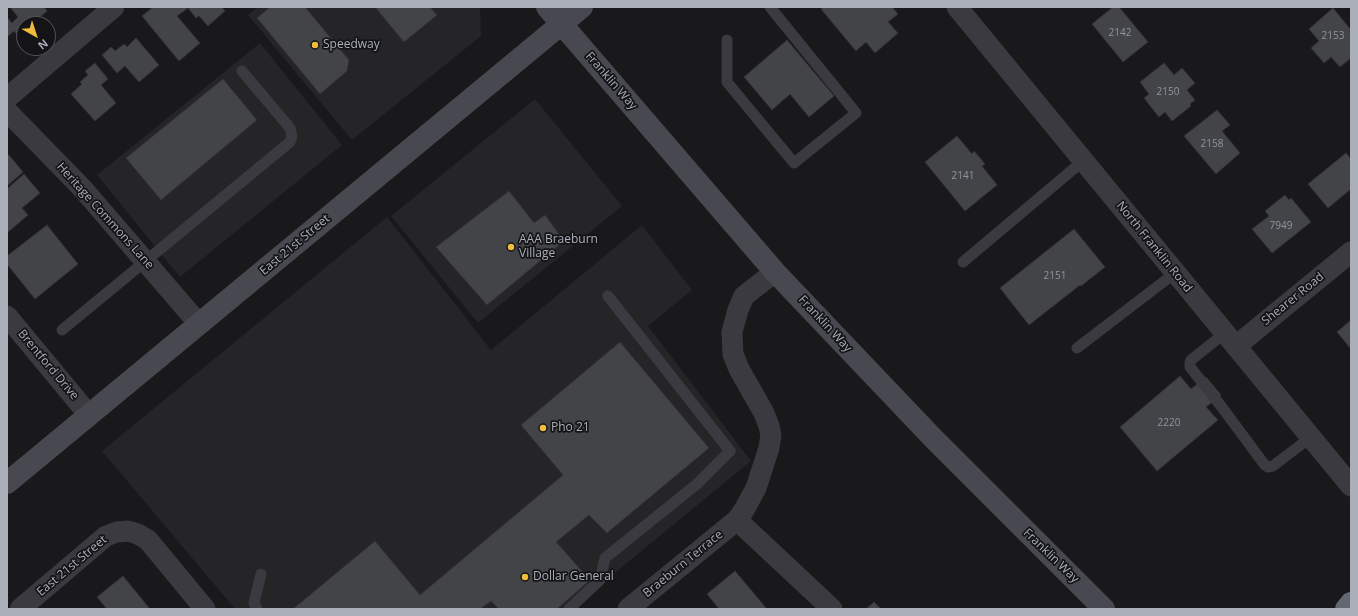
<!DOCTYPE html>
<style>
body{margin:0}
#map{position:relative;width:1358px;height:616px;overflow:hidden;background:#19191b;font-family:"Open Sans",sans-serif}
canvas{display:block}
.frame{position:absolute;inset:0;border:8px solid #abafba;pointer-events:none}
.north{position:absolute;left:16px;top:16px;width:40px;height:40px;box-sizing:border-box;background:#141416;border:1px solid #505258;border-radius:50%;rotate:141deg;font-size:11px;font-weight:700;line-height:16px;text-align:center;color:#abafba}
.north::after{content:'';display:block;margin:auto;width:14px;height:18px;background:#efbc3d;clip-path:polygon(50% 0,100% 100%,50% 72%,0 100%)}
</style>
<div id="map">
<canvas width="1358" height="616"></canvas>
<div class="frame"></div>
<div class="north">N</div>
</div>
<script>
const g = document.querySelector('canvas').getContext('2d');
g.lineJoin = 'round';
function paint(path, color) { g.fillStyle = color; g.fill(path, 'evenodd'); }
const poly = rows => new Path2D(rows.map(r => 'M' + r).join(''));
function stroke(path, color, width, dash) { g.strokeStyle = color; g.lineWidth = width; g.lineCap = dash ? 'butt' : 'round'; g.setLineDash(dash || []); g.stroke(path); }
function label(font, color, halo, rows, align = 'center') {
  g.font = font + ' "Open Sans",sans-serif'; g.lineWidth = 3.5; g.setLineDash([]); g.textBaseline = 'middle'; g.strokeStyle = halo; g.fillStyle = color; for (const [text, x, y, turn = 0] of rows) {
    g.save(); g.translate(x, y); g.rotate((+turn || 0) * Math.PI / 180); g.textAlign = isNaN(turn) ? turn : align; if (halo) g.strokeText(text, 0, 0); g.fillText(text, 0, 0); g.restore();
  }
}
const built = poly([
 [258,7,480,7,481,36,352,140,248,15],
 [260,43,342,145,180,277,97,175],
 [535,99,622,206,478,323,391,216],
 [387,217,491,350,642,225,692,290,648,326,751,461,571,609,235,609,102,451]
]);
const building = poly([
 [10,7,44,7,47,11,39,18,41,21,37,24,24,24,23,42,14,31,7,37,7,17,12,23,18,17,10,7],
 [153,7,222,7,225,11,208,26,199,16,196,18,188,8,177,16,200,43,179,61,142,16,153,7],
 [270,7,305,7,349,60,347,71,320,94,257,18,270,7],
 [375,7,430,7,437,15,404,42,375,7],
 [824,7,892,7,898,14,888,22,898,33,875,53,866,42,856,51,821,9,824,7],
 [1113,7,1119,7,1148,42,1123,62,1092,24,1113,7],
 [1333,8,1351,30,1351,58,1340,67,1331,57,1324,63,1311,48,1319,41,1309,29,1333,8],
 [136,38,159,65,139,82,125,66,117,73,102,55,111,47,115,51,124,44,127,47,136,38],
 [787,40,834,96,809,117,790,94,772,110,744,77,787,40],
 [95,63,108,79,101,85,116,103,95,121,71,94,82,84,80,82,88,75,85,71,95,63],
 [1164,63,1174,75,1182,68,1195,83,1187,90,1195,100,1190,104,1191,106,1172,121,1165,112,1159,117,1144,98,1149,94,1140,82,1164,63],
 [223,79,257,120,161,200,126,158,223,79],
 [1217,110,1230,125,1222,131,1240,153,1216,174,1184,136,1217,110],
 [957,136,972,154,974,151,985,164,982,166,997,185,965,211,925,162,957,136],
 [1346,153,1351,159,1351,189,1328,208,1308,184,1346,153],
 [9,155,23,172,7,186,7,156,9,155],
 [24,174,40,193,22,208,28,215,7,233,7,189,24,174],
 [509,191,534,223,545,215,564,241,487,305,436,247,509,191],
 [1285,195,1289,200,1291,198,1311,222,1272,253,1252,229,1269,216,1265,211,1285,195],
 [47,225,78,264,35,299,7,264,7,256,47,225],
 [1074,229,1105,267,1081,286,1080,285,1029,325,1000,288,1074,229],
 [1351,320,1351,349,1337,332,1351,320],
 [620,342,709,448,607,533,589,515,556,542,590,580,557,609,499,609,491,601,480,609,293,609,375,541,420,595,563,475,521,425,620,342],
 [1180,376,1191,389,1206,377,1221,395,1206,407,1218,420,1157,471,1120,427,1180,376],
 [735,571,767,609,719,609,707,594,735,571],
 [123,576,150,609,107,609,97,597,123,576],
 [874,602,881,609,866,609,874,602]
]);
const lane = poly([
 [727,40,727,82,794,163,856,113,770,7],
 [963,262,1083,161],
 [62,330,290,142,292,136,290,128,242,71],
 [1225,333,1191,360,1190,363,1190,367,1221,406,1264,464,1268,467,1273,466,1311,437],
 [1077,348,1175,273],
 [257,609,254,603,261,574],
 [569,609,600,580,605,558,697,484,730,451,608,296]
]);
const street = poly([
 [957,7,1351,486],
 [7,98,114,7],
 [7,111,83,189,199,324],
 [7,316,89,415],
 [1236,346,1351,252],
 [737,520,832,609],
 [20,609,106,536,117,532,128,531,138,534,148,540,205,609],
 [628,609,737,520,744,510,756,488,769,448,771,435,769,426,764,413,739,369,733,354,732,332,738,310,744,296,775,272]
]);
const secondary = poly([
 [547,7,775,272,932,437,1104,609],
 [7,483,582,7]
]);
const highway = poly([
 [1346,609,1351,603]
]);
const markers = [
 [315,45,4,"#efbc3d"],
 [511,247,4,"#efbc3d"],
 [543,428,4,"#efbc3d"],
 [525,577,4,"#efbc3d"]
];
const numberNames = [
 ["2142",1120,33],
 ["2153",1333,36],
 ["2150",1168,92],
 ["2158",1212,144],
 ["2141",963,176],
 ["7949",1281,226],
 ["2151",1055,276],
 ["2220",1169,423]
];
const poiNames = [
 ["Speedway",323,45],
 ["AAA Braeburn",519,240],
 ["Village",519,254],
 ["Pho 21",551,428],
 ["Dollar General",533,577]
];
const streetNames = [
 ["Franklin Way",611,81,49],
 ["Heritage Commons Lane",105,216,48],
 ["East 21st Street",295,245,-40],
 ["North Franklin Road",1154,247,51],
 ["Shearer Road",1293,299,-39],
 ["Franklin Way",825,324,47],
 ["Brentford Drive",48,365,50],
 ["Franklin Way",1051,556,44],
 ["Braeburn Terrace",683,564,-39],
 ["East 21st Street",72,566,-40]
];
paint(built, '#252528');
paint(building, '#434448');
stroke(building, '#333337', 1);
stroke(lane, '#3a3a40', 11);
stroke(street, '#3a3a40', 21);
stroke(secondary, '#484950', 22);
stroke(highway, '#666871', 22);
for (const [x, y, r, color] of markers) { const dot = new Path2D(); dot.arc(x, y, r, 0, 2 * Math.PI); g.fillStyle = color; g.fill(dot); stroke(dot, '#141416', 1.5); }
label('10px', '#91949e', null, numberNames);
label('12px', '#abafba', '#141416', poiNames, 'left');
label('12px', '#abafba', '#141416', streetNames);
</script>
